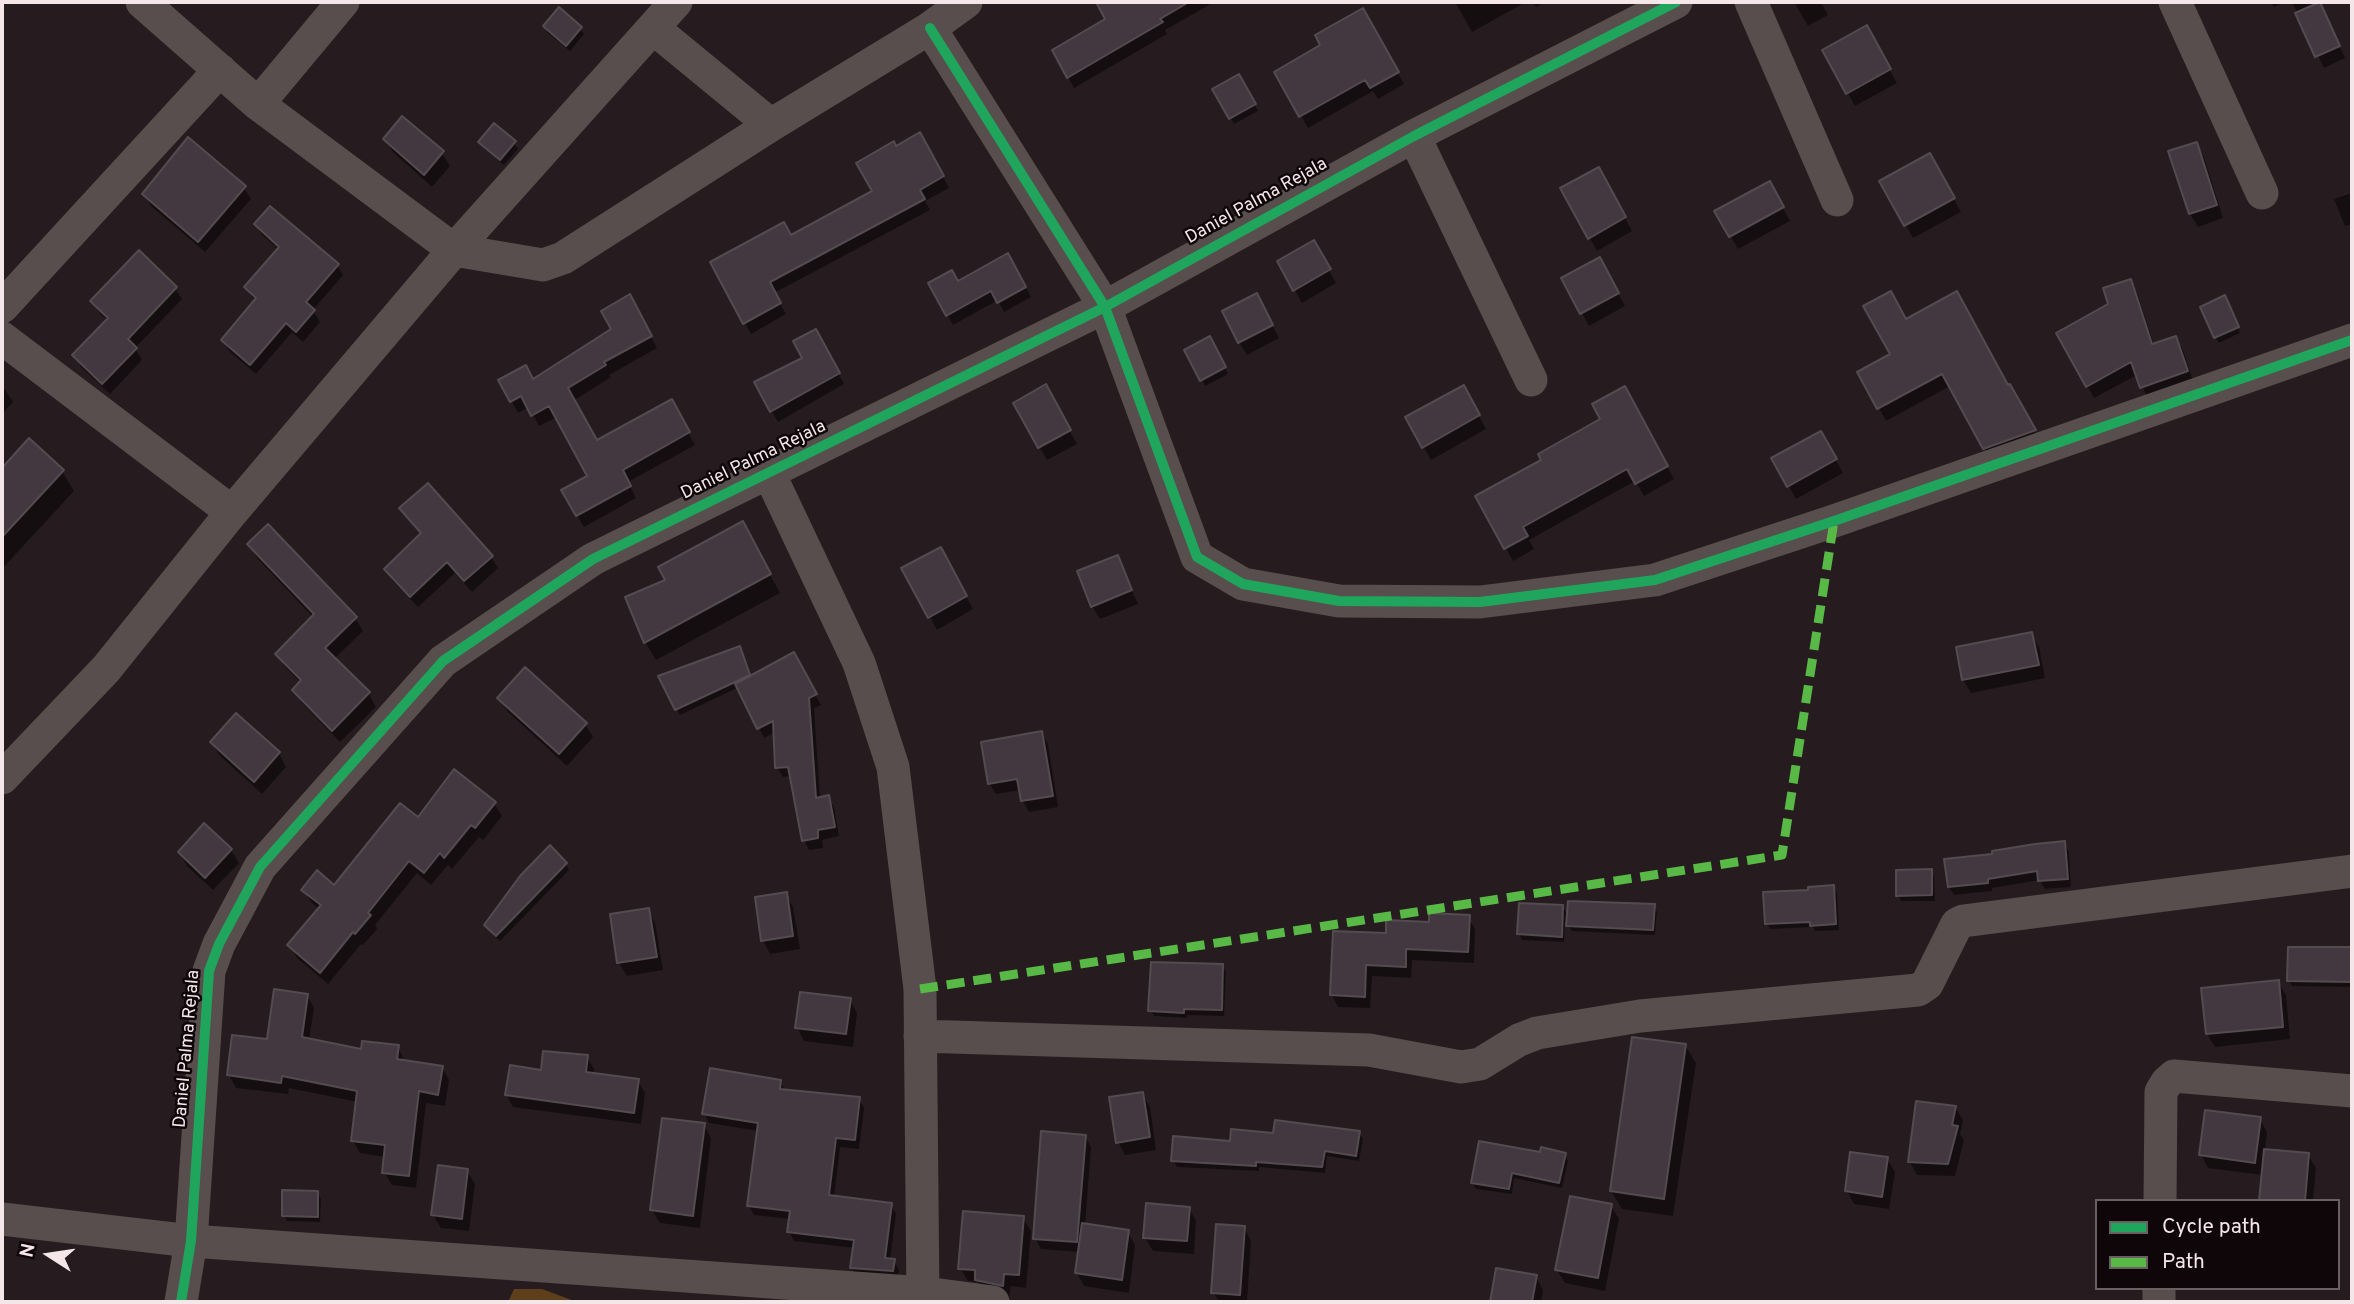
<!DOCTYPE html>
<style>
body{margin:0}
#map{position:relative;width:2354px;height:1304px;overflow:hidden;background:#261c1f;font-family:Overpass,sans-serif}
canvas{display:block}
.frame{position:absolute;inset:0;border:4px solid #f5e6ea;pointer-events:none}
.legend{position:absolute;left:2095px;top:1199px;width:245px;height:91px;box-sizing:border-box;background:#0e0608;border:2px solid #6a6062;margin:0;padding:9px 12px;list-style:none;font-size:21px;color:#f5e6ea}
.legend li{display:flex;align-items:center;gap:14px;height:35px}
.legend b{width:35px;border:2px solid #6a6062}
.north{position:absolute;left:14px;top:1220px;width:70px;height:70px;-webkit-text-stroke:5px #0e0608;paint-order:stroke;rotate:282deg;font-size:19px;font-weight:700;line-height:28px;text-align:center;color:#f5e6ea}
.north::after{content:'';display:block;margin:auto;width:24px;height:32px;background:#f5e6ea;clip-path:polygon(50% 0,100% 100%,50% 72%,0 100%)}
</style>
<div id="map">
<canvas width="2354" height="1304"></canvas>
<div class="frame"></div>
<ul class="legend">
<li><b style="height:9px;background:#20a55d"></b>Cycle path</li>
<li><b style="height:9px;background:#58b947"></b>Path</li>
</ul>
<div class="north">N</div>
</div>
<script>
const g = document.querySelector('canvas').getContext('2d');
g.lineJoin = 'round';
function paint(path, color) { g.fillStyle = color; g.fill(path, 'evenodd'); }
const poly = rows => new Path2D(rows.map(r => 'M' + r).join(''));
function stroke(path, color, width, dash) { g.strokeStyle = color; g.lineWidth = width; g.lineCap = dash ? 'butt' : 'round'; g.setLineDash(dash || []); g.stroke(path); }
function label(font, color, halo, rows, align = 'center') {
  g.font = font + ' Overpass,sans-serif'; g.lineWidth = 5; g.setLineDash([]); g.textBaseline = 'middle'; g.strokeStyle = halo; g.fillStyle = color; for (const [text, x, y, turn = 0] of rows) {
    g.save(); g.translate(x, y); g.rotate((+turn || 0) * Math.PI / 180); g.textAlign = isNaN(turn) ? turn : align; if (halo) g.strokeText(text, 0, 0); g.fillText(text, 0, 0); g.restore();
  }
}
const forest = poly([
 [514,1289,542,1289,577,1302,508,1302]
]);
const shadow = poly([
 [1098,2,1210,2,1211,4,1165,30,1167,34,1074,88,1054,51,1108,19],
 [1455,2,1526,2,1472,32],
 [1533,2,1545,2,1536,7],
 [1794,2,1821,2,1828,15,1808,26],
 [2271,2,2284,2,2274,7],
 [2292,2,2319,2,2345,58,2324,68],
 [1362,10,1404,84,1378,99,1373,91,1308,128,1276,72,1323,46],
 [545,27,580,28,584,34,570,51,548,33],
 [1866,28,1897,83,1855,106,1825,51],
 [1238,76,1258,111,1234,124,1215,90],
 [920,135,949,188,925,201,930,210,774,293,786,314,751,334,712,262,791,238,874,192,896,148],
 [385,139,442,153,450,166,432,187,393,152],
 [480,142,514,143,518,149,504,165,484,148],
 [2196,144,2204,157,2223,218,2198,227,2190,214],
 [1930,156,1961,212,1913,238,1882,182],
 [1598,169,1632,231,1597,251,1562,189],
 [1769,183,1790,221,1738,249,1717,212],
 [244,188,251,199,205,252,151,206,144,194],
 [2352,193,2352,224,2345,226,2334,199],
 [256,225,337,265,343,275,313,310,320,322,303,342,292,332,256,374,229,351,223,340,255,301,246,288,279,250,262,235],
 [1313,242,1336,283,1302,303,1279,262],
 [1008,255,1031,297,1004,312,998,300,953,325,931,284,957,284],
 [1600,259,1625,306,1589,326,1582,313],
 [2130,281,2137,293,2154,345,2176,338,2183,350,2194,384,2148,399,2137,375,2094,398,2058,333,2110,304],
 [175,288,182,299,135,348,142,360,110,394,81,367,75,356,108,321,99,312,92,301],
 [629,297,657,348,609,375,611,377,573,401,596,442,671,401,695,445,628,482,636,498,584,527,563,491,589,476,557,417,539,426,529,407,518,413,501,381,533,381,614,330],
 [2227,303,2240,333,2219,343,2215,337],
 [1263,308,1279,338,1247,355,1239,342],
 [1906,321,2008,387,2010,386,2041,444,1992,461,1950,386,1886,421,1860,373,1892,355],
 [815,331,844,384,778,422,756,383,804,359],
 [1209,339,1228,374,1205,386,1187,350],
 [2,385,13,402,2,414],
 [1045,387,1077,444,1047,460,1015,403],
 [1624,388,1674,479,1644,496,1635,481,1529,540,1534,549,1513,561,1478,497,1544,461,1602,420],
 [1470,400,1486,429,1431,460,1407,418],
 [1821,433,1843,473,1796,499,1774,459],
 [29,441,62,471,74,491,2,569,2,471],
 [402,509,491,557,498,568,472,592,455,573,418,607,393,581,386,569,422,535],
 [752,541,780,593,656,660,645,642],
 [249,545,355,618,363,631,334,659,369,694,376,707,340,742,302,703,294,690,301,683,285,667,277,654,313,617,257,558],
 [940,549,973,609,937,630,904,569],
 [1117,557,1138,604,1100,619,1092,606],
 [2031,634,2039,647,2045,678,1971,693,1963,680],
 [742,654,751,677,793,655,821,705,814,708,820,799,828,797,834,807,839,836,822,840,823,848,809,850,804,840,791,776,783,777,777,767,775,732,764,738,739,687,680,715,660,677],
 [500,698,585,724,593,737,567,766,507,711],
 [236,715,279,753,286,767,262,794,219,755,212,742],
 [1042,733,1048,744,1058,807,1029,812,1023,801,1021,790,996,794,989,783],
 [494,803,502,816,483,840,479,837,452,869,448,865,431,885,417,873,375,925,377,929,363,945,361,944,328,984,297,958,290,945,319,909,311,902,304,890,334,887],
 [205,826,231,850,239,863,213,890,187,866,180,853],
 [2064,843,2069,852,2071,887,2045,889,2040,880,1992,888,1992,891,1954,895,1949,887,1994,855],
 [566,864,569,870,500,941,489,931,486,925],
 [1931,871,1934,877,1935,901,1901,901,1898,895],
 [1833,887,1837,893,1839,930,1815,931,1813,927,1770,929,1767,923,1810,892],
 [786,894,793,907,800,949,770,954,763,940],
 [1562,906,1569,917,1654,906,1657,912,1655,935,1572,931,1565,921,1564,942,1522,940,1519,934],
 [648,910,655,923,663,970,627,976,619,963],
 [1468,917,1475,929,1474,963,1412,960,1411,978,1372,976,1370,1008,1338,1007,1332,995,1387,935],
 [2352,950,2352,987,2292,986,2289,980,2321,951],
 [1222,966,1226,972,1224,1016,1187,1015,1187,1018,1154,1016,1150,1010],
 [2278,982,2286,995,2290,1039,2215,1047,2207,1034],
 [307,995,314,1008,309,1040,362,1051,398,1047,405,1062,442,1067,449,1080,445,1106,426,1103,416,1188,392,1185,384,1172,386,1157,360,1153,353,1141,358,1102,289,1088,288,1094,236,1088,229,1075,268,1041],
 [850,1000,857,1013,853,1047,804,1041,797,1027],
 [1685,1045,1696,1063,1673,1216,1622,1209,1611,1191],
 [587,1057,594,1069,593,1075,638,1081,645,1093,641,1124,513,1107,506,1094,542,1072],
 [780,1082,786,1091,859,1099,864,1108,859,1149,840,1147,834,1197,891,1205,896,1214,890,1260,894,1261,899,1270,898,1280,857,1277,852,1268,855,1248,794,1241,789,1231,790,1219,754,1215,749,1206,758,1131,709,1123,704,1113],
 [1142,1094,1150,1107,1156,1150,1125,1155,1118,1142],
 [1955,1107,1963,1120,1960,1134,1964,1140,1955,1176,1917,1175,1910,1162],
 [2260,1119,2267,1132,2265,1151,2308,1155,2316,1168,2313,1201,2261,1201,2263,1175,2208,1168,2201,1155],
 [704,1125,711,1138,700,1228,660,1223,652,1210],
 [1359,1133,1363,1139,1359,1161,1327,1156,1325,1173,1259,1167,1259,1171,1177,1167,1173,1160,1232,1142,1275,1134],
 [1085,1136,1091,1147,1085,1226,1128,1232,1135,1245,1129,1293,1084,1286,1077,1273,1080,1252,1041,1249,1035,1238],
 [1541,1154,1565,1155,1568,1161,1562,1188,1514,1178,1512,1194,1476,1189,1472,1182],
 [1887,1159,1895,1172,1889,1209,1854,1204,1847,1191],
 [467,1171,475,1184,469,1231,441,1228,433,1215],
 [317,1193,321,1199,320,1222,287,1221,284,1215],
 [1611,1206,1619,1219,1605,1291,1565,1283,1557,1270],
 [1189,1208,1196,1221,1194,1254,1153,1251,1145,1238],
 [1023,1218,1031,1231,1026,1288,1011,1286,1009,1298,984,1293,978,1282,968,1281,960,1268],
 [1244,1227,1251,1241,1247,1302,1219,1302,1213,1292],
 [1498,1270,1536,1277,1543,1290,1541,1302,1492,1302]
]);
const building = poly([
 [1096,2,1189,2,1160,19,1163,22,1067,78,1052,50,1105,19,1096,2],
 [2320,2,2340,46,2315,57,2295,13,2320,2],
 [559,7,582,27,566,46,543,26,559,7],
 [1363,8,1399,72,1370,88,1365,80,1299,117,1274,72,1320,45,1315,35,1363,8],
 [1867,25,1891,69,1846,94,1822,50,1867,25],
 [1239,74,1256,104,1229,119,1212,89,1239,74],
 [402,116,444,151,424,175,383,139,402,116],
 [494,123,516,141,500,160,478,142,494,123],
 [920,132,944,176,920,190,925,199,770,282,781,303,743,324,710,262,784,222,791,235,872,191,856,163,894,141,896,146,920,132],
 [188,137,246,186,198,242,142,194,188,137],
 [2197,142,2217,205,2189,214,2168,151,2197,142],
 [1930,153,1955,198,1904,226,1879,181,1930,153],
 [1599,167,1626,217,1588,239,1560,188,1599,167],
 [1770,181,1784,207,1729,237,1714,211,1770,181],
 [270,206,339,264,306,302,315,310,296,332,286,323,250,365,221,340,256,298,244,287,279,247,254,224,270,206],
 [1314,240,1331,269,1293,291,1277,261,1314,240],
 [139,250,177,287,128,339,137,348,102,384,72,355,108,318,90,301,139,250],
 [1008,253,1026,287,997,303,991,291,946,316,928,283,952,270,958,281,1008,253],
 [1600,257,1619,293,1580,314,1561,278,1600,257],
 [2131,279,2152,344,2176,336,2188,371,2140,388,2131,362,2086,387,2056,333,2108,304,2103,288,2131,279],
 [1891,291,1906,319,1957,291,2008,385,2010,384,2036,430,1983,449,1942,374,1877,409,1857,372,1890,354,1863,306,1891,291],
 [1257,293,1273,325,1238,343,1222,311,1257,293],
 [630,294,652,336,604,362,606,365,568,388,597,440,672,399,690,432,623,470,631,486,576,516,561,490,587,476,549,406,531,416,521,396,510,402,498,380,526,365,533,379,611,329,601,311,630,294],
 [2225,295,2239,327,2214,338,2200,307,2225,295],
 [816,329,840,373,770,412,754,382,802,358,793,341,816,329],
 [1210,336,1226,367,1200,381,1184,350,1210,336],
 [1046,384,1071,430,1038,448,1013,403,1046,384],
 [1464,385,1480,415,1422,448,1405,417,1464,385],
 [1625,386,1668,466,1635,484,1627,469,1523,527,1528,536,1504,549,1475,496,1541,460,1538,454,1600,419,1592,404,1625,386],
 [1821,431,1837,459,1787,487,1771,458,1821,431],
 [29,438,64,470,2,537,2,468,29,438],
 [428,483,493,556,464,581,447,562,410,597,384,569,421,533,399,508,428,483],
 [743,521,771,574,644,643,625,597,665,580,658,567,743,521],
 [268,524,357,617,325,648,370,692,332,731,292,690,301,680,275,654,314,614,247,544,268,524],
 [941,547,967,596,928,618,901,568,941,547],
 [1118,555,1132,590,1091,607,1077,571,1118,555],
 [2032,632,2039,665,1962,680,1956,647,2032,632],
 [740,646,750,675,675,710,658,676,740,646],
 [794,652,817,694,809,698,816,798,829,795,835,827,818,830,818,838,802,841,788,767,775,768,773,721,757,729,735,684,794,652],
 [525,667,587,723,559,754,497,698,525,667],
 [236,713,280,752,254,782,210,742,236,713],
 [1042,731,1053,796,1021,801,1017,779,988,784,981,742,1042,731],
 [454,769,496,802,475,828,471,825,444,858,440,853,424,873,409,861,368,913,371,915,355,934,353,932,320,973,287,945,321,905,301,890,317,870,334,885,400,803,418,817,454,769],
 [204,823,232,849,205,878,178,852,204,823],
 [2065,841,2068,879,2038,881,2037,871,1988,879,1988,883,1948,887,1944,859,1992,854,1992,851,2035,844,2065,841],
 [550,845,567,863,496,936,484,925,520,876,550,845],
 [1932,869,1932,895,1896,896,1896,870,1932,869],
 [1834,885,1836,924,1810,926,1810,922,1765,924,1763,892,1808,890,1808,887,1834,885],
 [787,892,793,936,761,941,755,897,787,892],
 [1568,901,1655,904,1653,930,1566,926,1568,901],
 [1519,903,1563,905,1562,937,1517,934,1519,903],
 [649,908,657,957,617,963,610,914,649,908],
 [1429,913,1470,915,1468,952,1406,949,1406,967,1366,965,1365,997,1330,995,1333,931,1386,933,1386,920,1429,922,1429,913],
 [2288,947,2352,947,2352,982,2287,981,2288,947],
 [1151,962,1223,964,1222,1010,1184,1009,1184,1013,1148,1011,1151,962],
 [2279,980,2283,1027,2206,1034,2201,988,2279,980],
 [274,989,308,994,302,1037,361,1049,362,1041,399,1045,397,1059,443,1066,438,1095,419,1091,409,1176,382,1173,385,1145,351,1141,357,1091,282,1076,281,1083,227,1075,232,1035,267,1039,274,989],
 [800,992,851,998,846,1034,795,1028,800,992],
 [1632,1037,1686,1044,1664,1199,1610,1191,1632,1037],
 [543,1051,588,1055,586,1072,639,1079,634,1113,505,1095,510,1065,541,1070,543,1051],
 [710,1068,781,1080,780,1089,860,1097,855,1140,836,1138,829,1195,892,1203,885,1258,895,1259,893,1271,850,1268,854,1240,787,1232,790,1211,747,1206,758,1123,702,1114,710,1068],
 [1143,1092,1150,1137,1116,1143,1109,1097,1143,1092],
 [1916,1101,1956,1106,1952,1125,1958,1126,1948,1164,1908,1162,1916,1101],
 [2205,1110,2261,1117,2255,1163,2199,1155,2205,1110],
 [662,1118,705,1123,693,1216,650,1210,662,1118],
 [1275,1120,1360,1131,1356,1156,1325,1151,1322,1167,1256,1162,1256,1166,1171,1161,1173,1136,1230,1141,1231,1129,1273,1133,1275,1120],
 [1041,1131,1086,1135,1077,1242,1033,1239,1041,1131],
 [1479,1141,1540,1152,1541,1147,1566,1153,1559,1183,1512,1173,1509,1189,1471,1183,1479,1141],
 [2264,1149,2309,1153,2305,1201,2259,1201,2264,1149],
 [1850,1152,1888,1157,1882,1197,1845,1191,1850,1152],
 [438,1165,468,1169,462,1219,431,1215,438,1165],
 [282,1190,318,1191,318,1217,282,1216,282,1190],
 [1570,1196,1612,1204,1598,1278,1555,1270,1570,1196],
 [1146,1203,1190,1207,1187,1241,1143,1238,1146,1203],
 [963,1211,1024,1216,1019,1275,1004,1274,1003,1286,975,1280,975,1270,958,1269,963,1211],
 [1082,1223,1129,1230,1122,1280,1075,1273,1082,1223],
 [1216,1224,1245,1226,1240,1295,1211,1293,1216,1224],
 [1496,1268,1537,1275,1532,1302,1490,1302,1496,1268]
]);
const minor = poly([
 [142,2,258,104,454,250,543,265,563,258,771,125,930,28,966,2],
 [1751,2,1837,200],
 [2175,2,2262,193],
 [653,28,771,125],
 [930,28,1105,307,1197,557,1243,584,1339,601,1480,602,1655,580,1834,521,2352,340],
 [258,104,343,2],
 [1414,136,1531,380],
 [2,307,220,70],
 [2,338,232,512],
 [769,473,859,663,893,767,920,989,923,1302],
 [2,778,106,669,232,512,454,250,676,2],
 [920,1036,1369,1050,1461,1067,1480,1064,1519,1040,1537,1033,1640,1016,1918,990,1927,984,1957,924,1963,921,2352,871],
 [2160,1201,2161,1092,2167,1082,2174,1076,2352,1091],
 [2,1219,191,1241,925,1293,993,1302],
 [181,1302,191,1241,209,971,219,944,260,867,443,661,593,559,1105,307,1414,136,1676,2],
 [2159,1302,2159,1288]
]);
const quiet = poly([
 [920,989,1782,855,1834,521]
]);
const cycleway = poly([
 [930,28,1105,307,1197,557,1243,584,1339,601,1480,602,1655,580,1834,521,2352,340],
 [181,1302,191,1241,209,971,219,944,260,867,443,661,593,559,1105,307,1414,136,1676,2]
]);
const streetNames = [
 ["Daniel Palma Rejala",1257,202,-29],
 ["Daniel Palma Rejala",754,461,-26],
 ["Daniel Palma Rejala",188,1049,-85]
];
paint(forest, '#5e3f1c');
paint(shadow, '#0007');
paint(building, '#43383f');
stroke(building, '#534b4f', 2);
stroke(minor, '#574e4d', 33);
stroke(quiet, '#58b947', 9, [18, 9]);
stroke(cycleway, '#20a55d', 10);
label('18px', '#f5e6ea', '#0e0608', streetNames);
</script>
